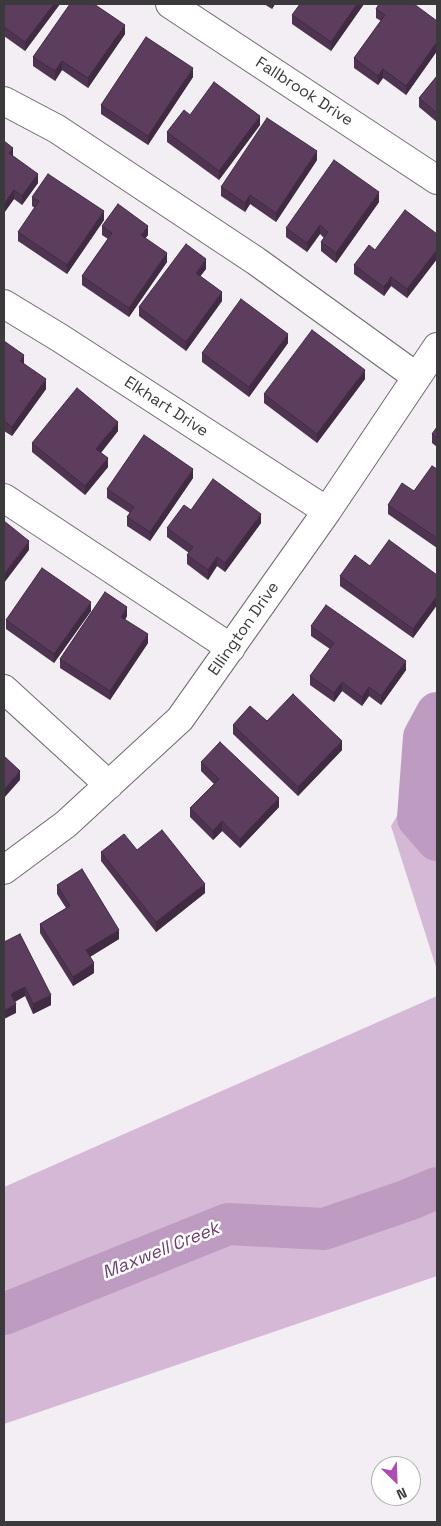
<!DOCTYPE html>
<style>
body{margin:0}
#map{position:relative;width:441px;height:1526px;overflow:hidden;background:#f3edf4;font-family:"Space Grotesk",sans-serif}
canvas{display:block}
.frame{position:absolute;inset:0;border:5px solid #3c393c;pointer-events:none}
.north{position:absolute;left:371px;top:1456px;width:50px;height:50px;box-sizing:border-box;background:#fff;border:1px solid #b1b0b1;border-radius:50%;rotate:156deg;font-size:14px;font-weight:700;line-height:20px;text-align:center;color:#3c393c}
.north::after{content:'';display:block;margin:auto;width:18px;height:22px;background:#ac4cb4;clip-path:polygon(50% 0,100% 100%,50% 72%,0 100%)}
</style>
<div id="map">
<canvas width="441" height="1526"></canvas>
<div class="frame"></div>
<div class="north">N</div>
</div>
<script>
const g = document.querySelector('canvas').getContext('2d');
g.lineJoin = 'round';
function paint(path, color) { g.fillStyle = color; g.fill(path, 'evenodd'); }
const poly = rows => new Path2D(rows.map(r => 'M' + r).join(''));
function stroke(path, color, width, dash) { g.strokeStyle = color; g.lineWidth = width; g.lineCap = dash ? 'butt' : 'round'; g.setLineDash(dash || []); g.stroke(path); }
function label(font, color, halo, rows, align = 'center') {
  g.font = font + ' "Space Grotesk",sans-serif'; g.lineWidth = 5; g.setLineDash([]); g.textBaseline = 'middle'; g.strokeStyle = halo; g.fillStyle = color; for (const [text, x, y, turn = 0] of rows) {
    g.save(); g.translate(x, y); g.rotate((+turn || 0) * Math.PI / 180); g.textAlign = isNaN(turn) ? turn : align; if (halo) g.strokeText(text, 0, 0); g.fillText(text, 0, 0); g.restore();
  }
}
const green = poly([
 [437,748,437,970,391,826],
 [437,996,437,1276,4,1424,4,1187]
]);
const river = poly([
 [437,713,424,737,418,818,437,840],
 [4,1314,228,1224,324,1229,408,1200,437,1188]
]);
const minor = poly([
 [170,4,437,180],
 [4,101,57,129,256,261,417,377],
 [4,304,60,338,327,511],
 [4,498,231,648],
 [4,689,109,785],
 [4,870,66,824,180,719,327,511,437,347]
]);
const wall = poly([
 [4,4,60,4,25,51,4,36],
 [264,4,275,4,272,9],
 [364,4,331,51,292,24,292,15],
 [376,9,437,21,437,51,406,95,383,78,378,85,354,68,354,58,381,21,376,18],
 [125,34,88,88,62,70,55,81,33,66,33,57],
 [437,76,437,122,419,107,419,98],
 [193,77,148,145,101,114,101,105],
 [190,115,260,125,219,180,167,142,167,132],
 [4,141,13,156,38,183,22,205,14,199,4,213],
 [317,160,276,222,250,204,245,212,221,196,221,187],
 [32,197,104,220,67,274,18,241,18,232,35,208,32,206],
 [379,202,336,263,321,251,321,242,324,238,320,234,307,252,286,237,286,228],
 [102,226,148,235,145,238,167,262,129,317,82,285,82,276,108,239,102,235],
 [437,234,437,259,407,298,391,286,384,296,354,274,354,265,375,250],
 [206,269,200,276,222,301,186,351,139,316,139,307],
 [4,341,46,389,12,436,4,431],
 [288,343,249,397,202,362,202,353],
 [365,379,317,443,264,403,264,394],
 [437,427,437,447,432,443,432,434],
 [118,431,101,453,108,467,85,495,32,452,32,443],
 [437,469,437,548,388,514,388,505,414,491],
 [193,478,150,541,127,526,127,517,130,513,107,498,107,489],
 [191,510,261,523,225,572,217,566,208,580,187,564,187,555,189,553,167,537,167,528],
 [370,566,437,575,437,605,413,638,340,586,340,576],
 [91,611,54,663,6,629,6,620],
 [127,616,125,620,148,643,110,700,60,668,60,659],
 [311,626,406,670,381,705,369,696,362,706,342,691,334,702,310,685,310,676,330,649,311,636],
 [267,721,342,750,298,796,233,734,233,725],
 [201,762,279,807,240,848,222,831,213,840,190,817,190,808,214,784,201,771],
 [137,850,205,893,156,932,101,861,101,852],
 [57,885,119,939,90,957,94,973,73,986,40,933,40,924,66,908,57,894],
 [4,942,51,1005,33,1014,25,996,15,1002,16,1013]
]);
const shadedWall = poly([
 [54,4,60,4,25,51,25,42],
 [272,4,275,4,272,9],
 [357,4,364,4,331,51,331,42],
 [125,25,125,34,88,88,88,78],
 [437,42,437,51,406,95,406,86],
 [62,61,62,70,55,81,55,71],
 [193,68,193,77,148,145,148,136],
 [383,69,383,78,378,85,378,76],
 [260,116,260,125,219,180,219,171],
 [13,148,13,157,9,153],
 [317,151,317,160,276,222,276,213],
 [38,174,38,183,22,205,22,196],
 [14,190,14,199,4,213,4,204],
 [379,192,379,202,336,263,336,253],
 [250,195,250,204,245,212,245,203],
 [104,211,104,220,67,274,67,265],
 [320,225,320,234,307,252,307,243],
 [148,226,148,235,141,244,141,235],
 [437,250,437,259,407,298,407,289],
 [167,253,167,262,129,317,129,308],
 [206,259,206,269,196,282,196,273],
 [391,277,391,286,384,296,384,287],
 [222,292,222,301,186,351,186,342],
 [288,334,288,343,249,397,249,387],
 [24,355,24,364,20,361],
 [365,370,365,379,317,443,317,434],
 [46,379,46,389,12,436,12,427],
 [118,422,118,431,96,458,96,449],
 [108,458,108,467,85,495,85,486],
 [193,469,193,478,150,541,150,532],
 [261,514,261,523,225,572,225,563],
 [29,541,29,550,4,583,4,574],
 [217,557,217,566,208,580,208,570],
 [437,596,437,605,413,638,413,629],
 [91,602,91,611,54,663,54,654],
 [127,607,127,616,121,626,121,617],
 [148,634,148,643,110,700,110,691],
 [406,661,406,670,381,705,381,696],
 [342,682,342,691,334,702,334,693],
 [369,687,369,696,362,706,362,697],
 [342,741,342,750,298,796,298,787],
 [20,771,20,780,4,798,4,789],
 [279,798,279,807,240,848,240,839],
 [222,821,222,831,213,840,213,831],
 [205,884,205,893,156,932,156,922],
 [119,930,119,939,86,959,86,950],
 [94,963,94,973,73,986,73,977],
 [25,987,25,996,11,1003,11,994],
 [51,995,51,1005,33,1014,33,1004],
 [16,1004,16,1013,4,1019,4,1010]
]);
const building = poly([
 [4,4,54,4,25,42,4,27,4,4],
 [70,4,94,4,125,25,88,78,62,61,55,71,33,57,70,4],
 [300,4,357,4,331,42,292,15,300,4],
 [379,4,414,4,437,21,437,42,406,86,383,69,378,76,354,58,385,15,376,9,379,4],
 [146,37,193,68,148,136,101,105,146,37],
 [437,76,437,113,419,98,437,76],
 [214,82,260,116,219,171,167,132,184,110,190,115,214,82],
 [267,118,317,151,276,213,250,195,245,203,221,187,267,118],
 [4,141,13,148,9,153,38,174,22,196,14,190,4,204,4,141],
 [334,160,379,192,336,253,321,242,328,232,320,225,307,243,286,228,334,160],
 [48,174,104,211,67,265,18,232,39,201,32,197,48,174],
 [118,204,148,226,141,235,167,253,129,308,82,276,112,233,102,226,118,204],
 [405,210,437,234,437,250,407,289,391,277,384,287,354,265,369,245,375,250,405,210],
 [186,244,206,259,196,273,222,292,186,342,139,307,186,244],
 [241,299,288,334,249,387,202,353,241,299],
 [312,330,365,370,317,434,264,394,312,330],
 [4,341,24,355,20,361,46,379,12,427,4,421,4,341],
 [77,388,118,422,96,449,108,458,85,486,32,443,77,388],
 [437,427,437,438,432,434,437,427],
 [144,435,193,469,150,532,127,517,134,507,107,489,144,435],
 [432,466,437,469,437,538,388,505,402,483,414,491,432,466],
 [213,479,261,514,225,563,217,557,208,570,187,555,193,547,167,528,184,505,191,510,213,479],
 [4,521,29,541,4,574,4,521],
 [389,540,437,575,437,596,413,629,340,576,355,555,370,566,389,540],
 [42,568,91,602,54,654,6,620,42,568],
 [105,592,127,607,121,617,148,634,110,691,60,659,105,592],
 [326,605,406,661,381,696,369,687,362,697,342,682,334,693,310,676,334,643,311,626,326,605],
 [293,694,342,741,298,787,233,725,250,706,267,721,293,694],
 [220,742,279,798,240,839,222,821,213,831,190,808,219,779,201,762,220,742],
 [4,756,20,771,4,789,4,756],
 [162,830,205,884,156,922,101,852,124,834,137,850,162,830],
 [82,869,119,930,86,950,94,963,73,977,40,924,70,906,57,885,82,869],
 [20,934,51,995,33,1004,25,987,11,994,16,1004,4,1010,4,942,20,934]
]);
const streetNames = [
 ["Fallbrook Drive",304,92,33],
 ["Elkhart Drive",166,407,33],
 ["Ellington Drive",244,629,-55]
];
const waterNames = [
 ["Maxwell Creek",161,1251,-22]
];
paint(green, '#d4b8d6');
stroke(river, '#be9bc1', 42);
stroke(minor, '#6f696f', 30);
stroke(minor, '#fff', 28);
paint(wall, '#4f3451');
paint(shadedWall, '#402b42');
paint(building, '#5c3d5e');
stroke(building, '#402b42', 1);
label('16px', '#3c393c', '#fff', streetNames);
label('italic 18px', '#6d4071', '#fff', waterNames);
</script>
